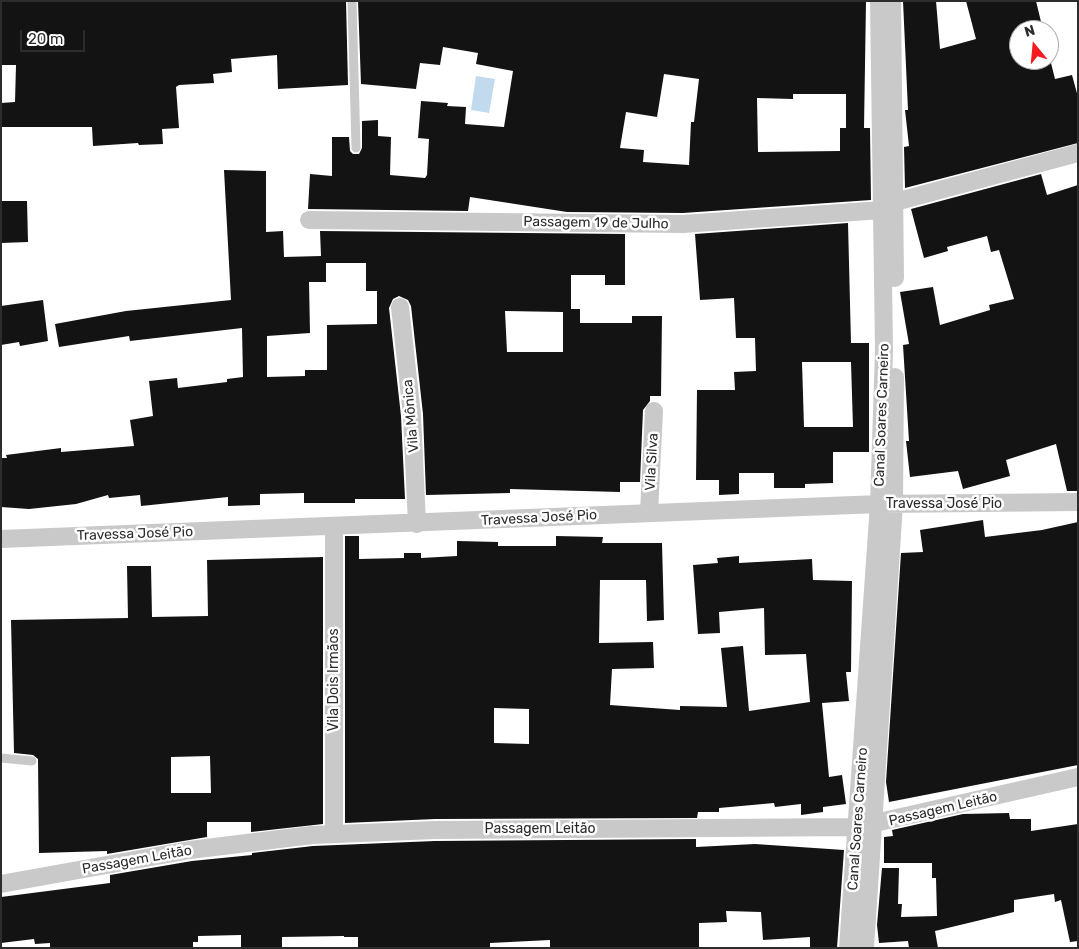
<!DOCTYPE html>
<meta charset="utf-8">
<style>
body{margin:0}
#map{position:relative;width:1079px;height:949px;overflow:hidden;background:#fff;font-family:Rubik,sans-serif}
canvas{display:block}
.frame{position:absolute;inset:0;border:2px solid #2c2c2c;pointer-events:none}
.north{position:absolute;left:1009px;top:20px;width:50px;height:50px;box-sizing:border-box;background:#fff;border:1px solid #ababab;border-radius:50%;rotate:343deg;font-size:14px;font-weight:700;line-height:20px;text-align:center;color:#2c2c2c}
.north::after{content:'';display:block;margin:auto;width:18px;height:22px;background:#f61b20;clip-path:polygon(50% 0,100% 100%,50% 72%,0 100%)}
.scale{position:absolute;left:20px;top:30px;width:65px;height:22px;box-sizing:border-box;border:2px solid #2c2c2c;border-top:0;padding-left:6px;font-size:15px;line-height:18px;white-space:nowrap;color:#2c2c2c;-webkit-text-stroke:4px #fff;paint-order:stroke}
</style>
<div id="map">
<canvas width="1079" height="949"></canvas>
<div class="frame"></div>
<div class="north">N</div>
<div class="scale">20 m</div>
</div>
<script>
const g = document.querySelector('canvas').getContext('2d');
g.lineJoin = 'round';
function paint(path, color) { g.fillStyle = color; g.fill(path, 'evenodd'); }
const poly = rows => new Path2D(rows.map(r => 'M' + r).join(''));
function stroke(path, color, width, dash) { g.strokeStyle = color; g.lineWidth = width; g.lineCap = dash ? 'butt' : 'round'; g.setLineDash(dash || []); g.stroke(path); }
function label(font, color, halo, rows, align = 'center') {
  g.font = font + ' Rubik,sans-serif'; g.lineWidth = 5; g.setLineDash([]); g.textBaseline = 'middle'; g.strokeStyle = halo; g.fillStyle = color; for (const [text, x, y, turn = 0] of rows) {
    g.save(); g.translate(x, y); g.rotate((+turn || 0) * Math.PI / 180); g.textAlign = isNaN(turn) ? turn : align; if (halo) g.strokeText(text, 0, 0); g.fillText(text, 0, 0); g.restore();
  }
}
const water = poly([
 [476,76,495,79,489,113,471,110]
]);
const building = poly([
 [1,1,346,1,348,85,278,89,277,55,231,59,232,72,213,74,214,83,179,85,176,87,179,128,162,129,163,144,139,145,138,143,93,146,92,127,1,127,1,103,15,102,16,65,1,65],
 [358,1,866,1,864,128,870,128,871,200,683,213,567,212,470,197,468,211,308,209,310,174,332,176,332,137,349,137,350,151,353,154,359,154,362,148,362,121,378,120,378,136,391,137,390,175,425,178,427,175,429,139,418,138,421,101,448,103,447,106,466,107,465,124,504,127,513,71,476,64,478,53,443,47,440,65,420,63,416,89,361,84],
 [664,74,699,79,694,122,691,122,689,165,643,162,644,150,620,148,626,112,657,117],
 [793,94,846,94,846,128,840,128,840,151,758,152,757,98,793,99],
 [903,1,936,1,940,49,976,39,966,1,1036,1,1043,30,1019,30,1019,60,1049,60,1049,55,1055,79,1072,75,1078,97,1078,143,905,188,904,147,909,146,905,110,908,110],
 [224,170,266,171,266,232,283,231,284,257,321,256,320,231,625,234,625,285,605,285,605,275,571,275,571,309,580,309,580,323,632,323,632,316,662,316,661,396,650,396,650,401,643,410,640,482,620,482,620,492,510,489,510,493,426,495,423,414,411,306,408,300,399,296,393,299,389,308,401,416,405,499,355,499,355,503,304,503,304,493,260,494,260,505,228,506,228,497,141,506,140,495,109,498,108,495,76,504,29,509,1,507,1,458,7,458,6,455,61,448,61,452,134,446,130,420,153,416,149,381,177,378,178,388,227,382,227,379,243,377,242,328,130,341,129,336,59,347,55,324,126,311,231,300],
 [326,263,366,263,366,291,377,291,377,324,327,325,327,370,305,370,305,376,267,377,267,336,310,333,309,282,326,282],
 [505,311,563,312,563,352,507,352],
 [1041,174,1047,195,1078,185,1078,491,1067,491,1056,444,1006,460,1010,476,963,489,958,471,910,477,906,441,909,441,903,345,909,344,900,292,933,287,940,325,990,310,989,305,1014,299,999,250,991,252,987,236,947,247,948,251,924,258,911,209],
 [1,201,27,201,28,242,1,243],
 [848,223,851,343,869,343,869,452,833,452,833,483,805,484,805,488,774,488,774,473,739,473,739,494,719,495,719,480,696,480,697,390,735,390,734,372,756,371,755,338,736,338,734,298,700,300,695,234],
 [802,362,851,362,853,427,804,427],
 [43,300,48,341,20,346,19,342,1,345,1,306],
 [983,520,985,537,1042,530,1078,522,1078,765,889,802,886,782,901,553,923,552,920,530],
 [345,536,359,536,359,559,404,558,404,553,421,553,421,558,457,556,457,541,498,542,498,546,556,546,556,536,603,537,602,543,662,543,664,620,647,621,646,580,600,580,599,643,653,642,654,668,612,669,610,705,680,710,680,706,727,707,721,648,743,646,749,711,810,702,806,654,765,655,764,608,719,612,720,633,698,634,693,565,718,563,717,558,739,556,739,563,812,559,813,580,852,581,851,672,846,672,849,701,822,703,829,777,842,775,846,804,823,807,823,812,801,815,801,804,775,807,774,803,719,808,719,812,698,812,697,818,435,819,345,823],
 [494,708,529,709,529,744,494,743],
 [323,557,323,824,251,832,251,822,207,822,207,837,107,854,107,851,39,853,38,759,33,755,14,753,11,620,128,618,127,566,151,566,152,617,208,616,207,560],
 [210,756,211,793,171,793,171,757],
 [1009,813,1010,819,1031,819,1031,831,1078,824,1078,941,1070,942,1061,900,1055,902,1054,894,1014,900,1014,912,935,931,938,948,909,948,908,941,879,943,877,925,882,868,899,868,898,904,902,904,901,917,937,916,936,878,932,878,932,863,884,863,884,837,893,836,892,830,963,814],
 [696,839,696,847,755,844,844,850,837,948,810,948,810,937,763,940,761,912,726,911,727,922,699,923,699,948,550,948,550,940,490,943,490,948,358,948,358,937,344,937,344,936,282,937,282,948,241,948,241,935,198,936,198,942,193,942,193,948,50,948,50,943,35,944,34,939,1,943,1,897,110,883,110,875,192,861,252,855,252,853,313,846,435,841]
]);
const lane = poly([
 [352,1,356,148],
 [1,758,32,761]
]);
const street = poly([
 [892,1,895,278],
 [895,202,1078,153],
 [309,220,683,224,882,210],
 [400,307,412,415,417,524],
 [649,513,654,411],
 [334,526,334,834],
 [1,539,879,504,1078,502],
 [1,884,190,850,312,835,435,830,857,827,1078,777],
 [848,948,879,504,884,351,879,1],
 [865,948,894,504,895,377]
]);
const streetNames = [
 ["Passagem 19 de Julho",596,223,1],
 ["Canal Soares Carneiro",882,415,-88],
 ["Vila Mônica",411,416,-95],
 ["Vila Silva",652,462,-87],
 ["Travessa José Pio",944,504],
 ["Travessa José Pio",539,518,-3],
 ["Travessa José Pio",135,534,-2],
 ["Vila Dois Irmãos",334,680,-90],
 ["Passagem Leitão",943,809,-13],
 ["Canal Soares Carneiro",858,819,-86],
 ["Passagem Leitão",540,829],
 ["Passagem Leitão",137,860,-10]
];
paint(water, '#c1daee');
paint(building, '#131313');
stroke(lane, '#c9c9c9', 9);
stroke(street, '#c9c9c9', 18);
label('14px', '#2c2c2c', '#fff', streetNames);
</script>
